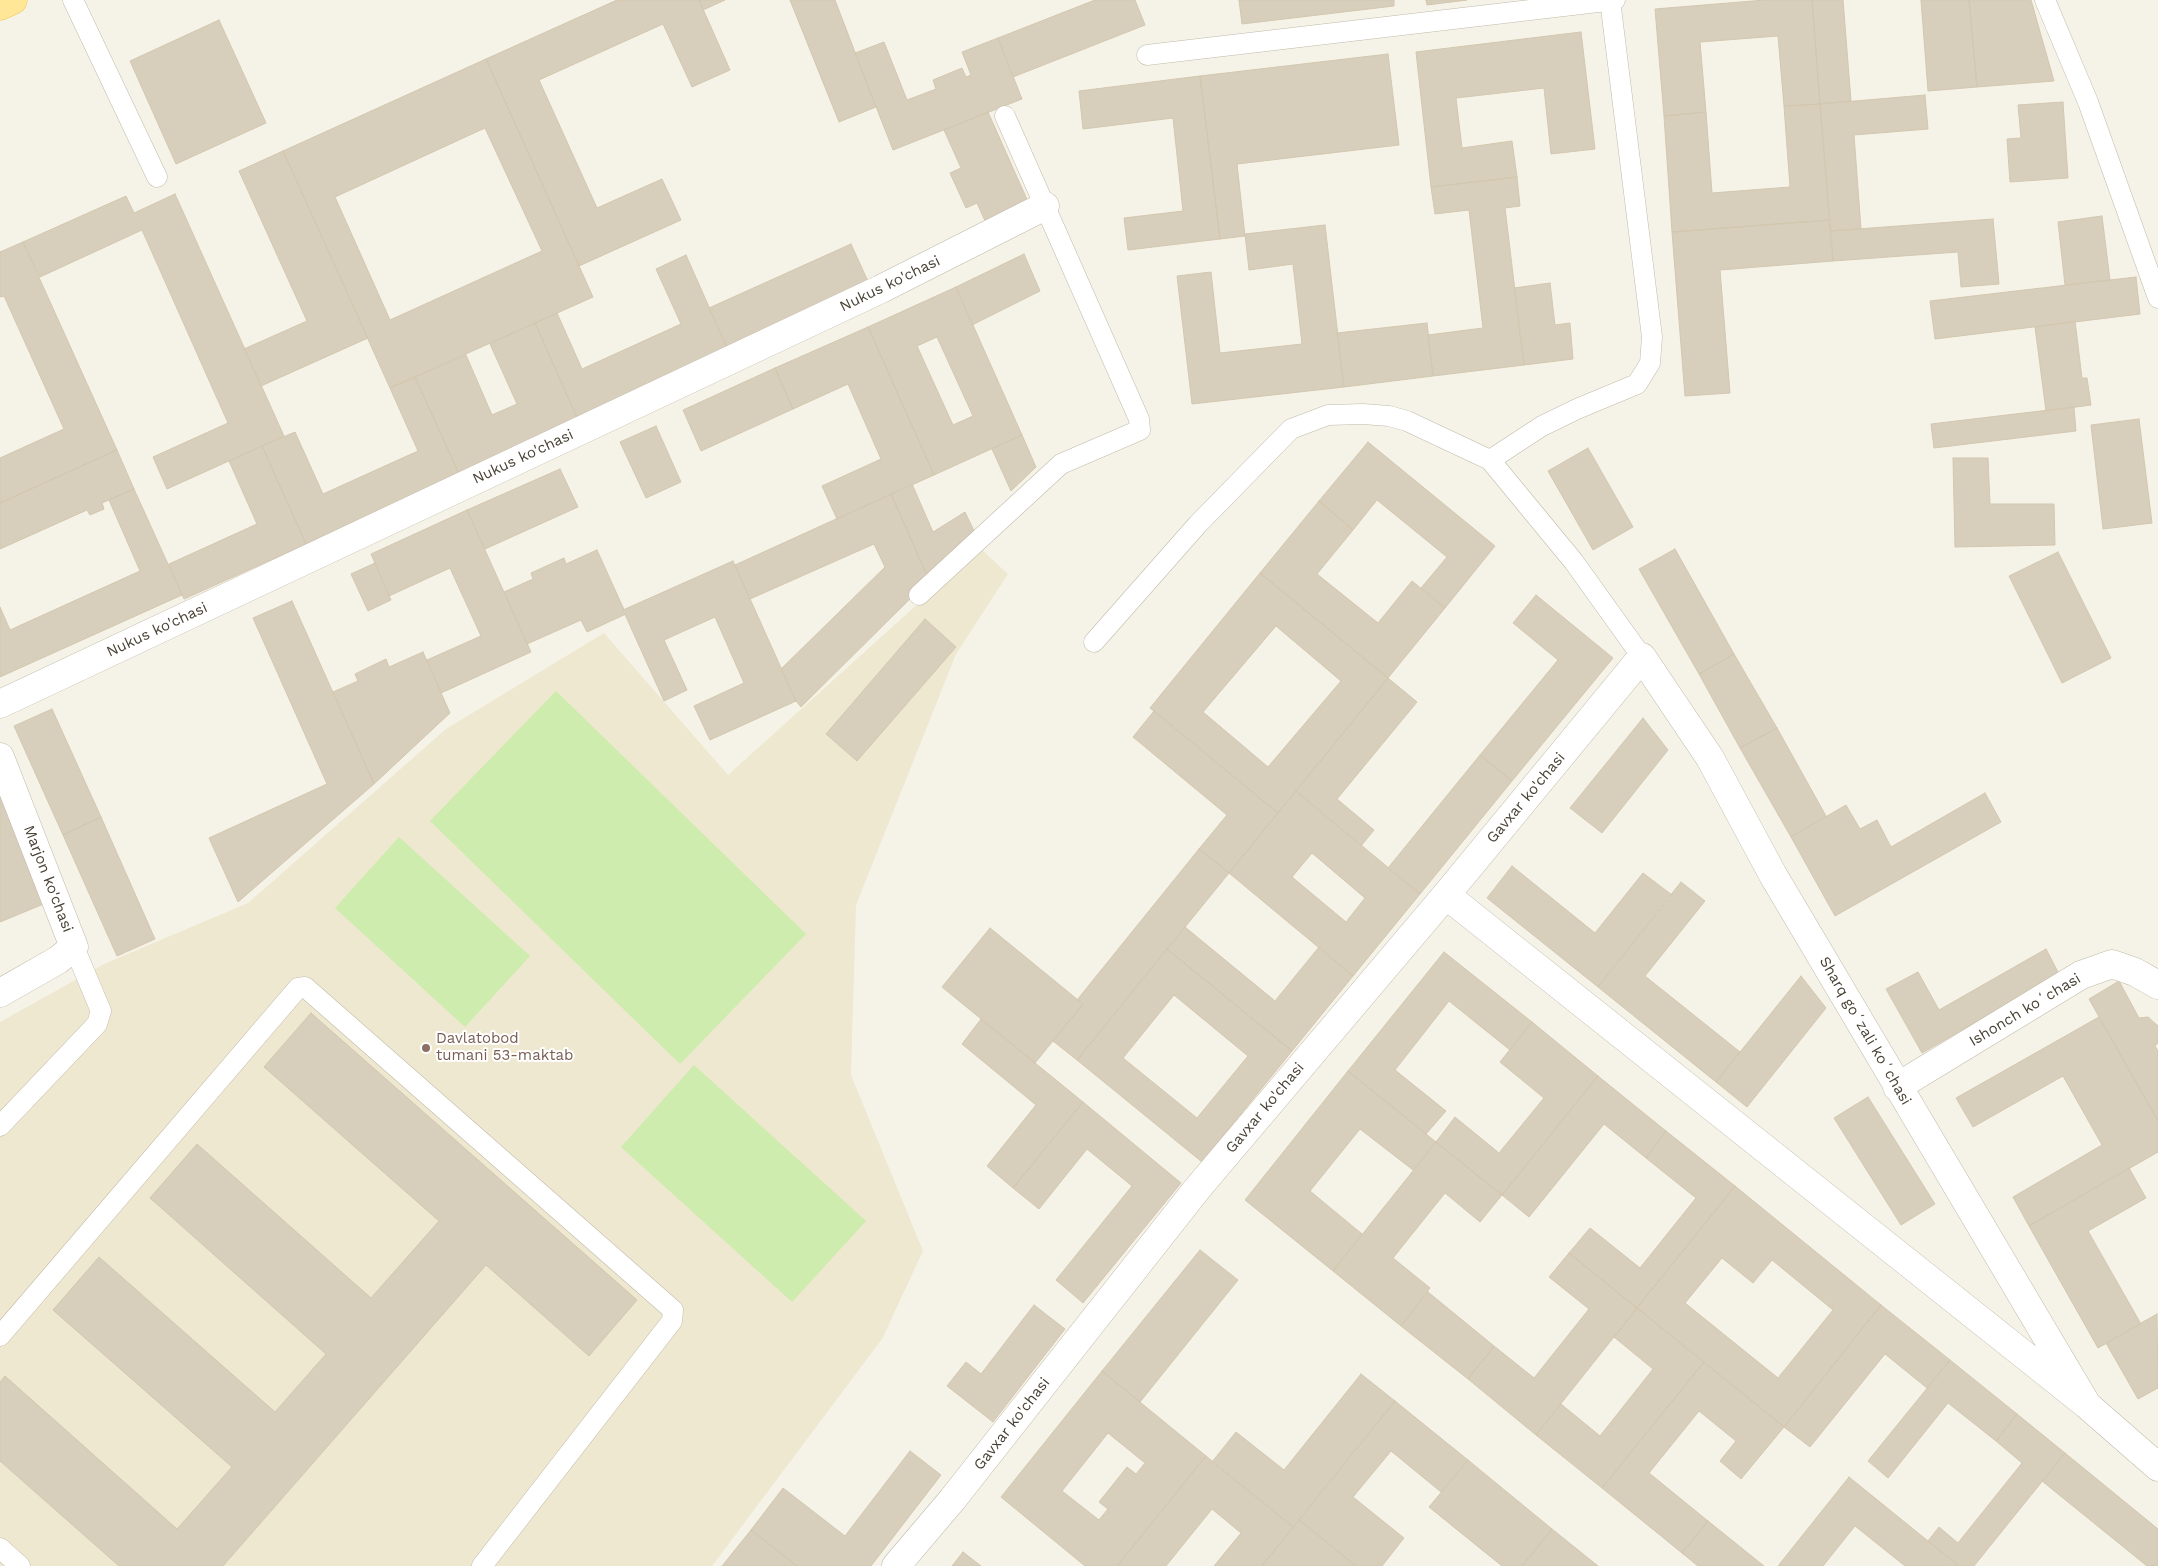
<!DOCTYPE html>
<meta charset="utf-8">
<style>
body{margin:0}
canvas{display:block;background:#f5f2e7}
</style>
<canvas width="2158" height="1566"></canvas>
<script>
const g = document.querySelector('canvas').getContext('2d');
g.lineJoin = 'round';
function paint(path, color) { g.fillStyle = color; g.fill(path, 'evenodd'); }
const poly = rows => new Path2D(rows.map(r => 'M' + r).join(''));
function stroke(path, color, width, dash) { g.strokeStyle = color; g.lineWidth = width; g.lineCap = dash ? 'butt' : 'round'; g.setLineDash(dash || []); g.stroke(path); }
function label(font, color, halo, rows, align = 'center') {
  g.font = font + ' "Work Sans",sans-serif'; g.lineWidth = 4; g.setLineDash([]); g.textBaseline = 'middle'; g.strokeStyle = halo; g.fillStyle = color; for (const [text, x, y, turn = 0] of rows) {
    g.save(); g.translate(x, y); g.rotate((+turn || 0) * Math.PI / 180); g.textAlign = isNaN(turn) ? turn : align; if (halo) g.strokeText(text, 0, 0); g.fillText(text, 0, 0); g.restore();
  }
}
const education = poly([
 [980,548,1008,574,956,654,856,905,851,1075,923,1251,882,1339,712,1566,0,1566,0,1022,104,964,248,903,446,729,604,633,728,775]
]);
const green = poly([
 [556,691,806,934,680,1064,430,821],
 [399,837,530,956,465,1027,335,908],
 [694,1065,866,1221,792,1302,621,1147]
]);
const building = poly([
 [617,0,699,0,730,70,692,87,663,24,539,80,597,208,662,179,681,220,579,266,486,59,617,0],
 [699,0,725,0,703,10,699,0],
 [790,0,835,0,876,107,839,122,790,0],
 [1095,0,1135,0,1145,25,1013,77,998,38,1095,0],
 [1239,0,1394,0,1394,6,1242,24,1239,0],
 [1426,0,1467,0,1427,5,1426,0],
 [1765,0,1812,0,1820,104,1784,106,1778,36,1700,42,1706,112,1664,116,1655,9,1765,0],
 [1812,0,1843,0,1851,101,1820,104,1812,0],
 [1921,0,1969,0,1977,87,1928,91,1921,0],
 [1969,0,2031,0,2054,81,1977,87,1969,0],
 [219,20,266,123,176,164,130,61,219,20],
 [1581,32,1595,149,1551,154,1544,88,1456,98,1462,148,1512,141,1517,177,1431,187,1416,52,1581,32],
 [998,38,1022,99,893,150,855,53,884,42,907,100,936,89,933,80,962,68,966,77,971,75,962,52,998,38],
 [1388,54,1399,145,1237,164,1245,236,1220,239,1200,76,1388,54],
 [486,59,593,297,390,388,283,151,486,59],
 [485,128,542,251,390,320,335,197,485,128],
 [1200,76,1220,239,1128,250,1124,218,1183,211,1173,118,1083,129,1079,91,1200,76],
 [1925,95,1928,129,1854,135,1861,229,1830,231,1820,104,1925,95],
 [2063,102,2068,178,2010,182,2007,139,2021,138,2018,105,2063,102],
 [1820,104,1830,220,1672,232,1664,116,1706,112,1712,193,1790,187,1784,106,1820,104],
 [988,112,1029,204,986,223,977,203,966,208,950,173,961,168,944,130,988,112],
 [283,151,368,338,261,386,244,349,307,321,239,171,283,151],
 [1517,177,1520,206,1505,208,1524,365,1433,376,1428,335,1483,328,1469,210,1435,214,1431,187,1517,177],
 [175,194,284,436,167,489,153,457,228,423,142,230,40,277,23,242,126,196,134,213,175,194],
 [2102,216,2110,280,2065,285,2058,222,2102,216],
 [1993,219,1999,284,1961,287,1958,252,1833,261,1830,231,1993,219],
 [1830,220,1833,261,1720,270,1730,393,1685,396,1672,232,1830,220],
 [1325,225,1344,387,1192,404,1177,276,1211,272,1220,353,1302,344,1293,264,1249,270,1245,234,1325,225],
 [23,242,117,450,0,503,0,458,64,429,4,296,0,297,0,252,23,242],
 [851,244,871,288,729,352,709,308,851,244],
 [1024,254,1040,291,972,325,956,287,1024,254],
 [686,255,729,352,578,420,535,323,557,313,582,369,681,324,656,269,686,255],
 [2136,277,2140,314,1935,339,1930,301,2136,277],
 [1550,283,1555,325,1570,323,1573,359,1524,365,1514,288,1550,283],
 [956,287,1022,435,934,475,868,327,956,287],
 [937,337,973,416,953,425,917,346,937,337],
 [2075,321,2082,378,2087,378,2091,405,2046,411,2035,327,2075,321],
 [535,323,578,420,459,474,415,377,466,355,492,415,517,404,490,344,535,323],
 [1427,323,1433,376,1344,387,1337,333,1427,323],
 [868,327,934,475,837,519,822,486,881,459,848,384,793,409,775,368,868,327],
 [775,368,793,409,701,451,683,410,775,368],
 [415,377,459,474,306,544,262,446,295,432,323,494,418,451,390,388,415,377],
 [2074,407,2076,431,1934,448,1931,424,2074,407],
 [2139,419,2152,523,2103,529,2091,425,2139,419],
 [656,426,681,482,646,498,620,442,656,426],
 [1022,435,1036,467,1011,491,992,449,1022,435],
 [1368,442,1495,546,1445,608,1421,588,1447,557,1377,500,1353,530,1319,501,1368,442],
 [262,446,306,544,184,599,169,564,257,524,229,461,262,446],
 [1588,448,1633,527,1593,550,1548,471,1588,448],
 [117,450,134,489,102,503,104,509,90,515,87,510,0,549,0,503,117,450],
 [1953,458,1988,458,1990,504,2054,504,2055,545,1955,547,1953,458],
 [560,469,578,507,485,549,467,510,560,469],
 [912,484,933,532,965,512,975,533,929,580,891,494,912,484],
 [134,489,182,595,0,677,0,607,10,630,140,571,109,500,134,489],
 [891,494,929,580,801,707,796,701,781,669,885,567,874,544,750,599,735,565,891,494],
 [1319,501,1353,530,1317,574,1378,623,1412,581,1445,608,1388,678,1260,573,1319,501],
 [467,510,531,652,441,693,427,660,481,636,450,568,389,596,371,554,467,510],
 [1675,549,1734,654,1699,674,1639,569,1675,549],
 [597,550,626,614,587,632,581,620,527,644,504,592,533,579,531,573,564,558,566,564,597,550],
 [2058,552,2111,658,2062,683,2009,576,2058,552],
 [733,561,796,701,710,740,694,706,744,683,715,617,664,640,687,690,664,701,623,610,733,561],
 [375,563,391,600,368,611,351,574,375,563],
 [1260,573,1388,678,1278,813,1150,708,1260,573],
 [1276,626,1341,681,1268,767,1203,712,1276,626],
 [1536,595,1613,658,1512,781,1480,755,1558,660,1513,623,1536,595],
 [292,601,374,784,238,902,209,838,327,784,253,618,292,601],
 [925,619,956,647,857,761,826,734,925,619],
 [423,652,450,713,374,784,333,692,358,681,355,674,386,659,389,667,423,652],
 [1734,654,1777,728,1740,748,1699,674,1734,654],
 [1388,678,1417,702,1337,799,1374,830,1361,846,1296,791,1388,678],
 [52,709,101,817,63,835,14,726,52,709],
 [1154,711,1278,813,1229,873,1199,849,1227,815,1133,737,1154,711],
 [1643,718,1668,750,1602,833,1570,808,1643,718],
 [1777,728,1826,816,1791,837,1740,748,1777,728],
 [1480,755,1512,781,1420,894,1388,868,1480,755],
 [1296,791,1420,894,1353,976,1229,873,1296,791],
 [1312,853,1365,898,1346,922,1292,877,1312,853],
 [1985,793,2001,822,1835,916,1791,837,1846,805,1860,829,1877,820,1891,847,1985,793],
 [0,794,46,903,0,922,0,794],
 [101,817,155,939,117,956,63,835,101,817],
 [1199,849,1229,873,1077,1060,1053,1041,1083,1004,1077,1000,1199,849],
 [1512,866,1595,933,1643,873,1672,895,1598,987,1487,898,1512,866],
 [1681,882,1705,901,1645,976,1740,1052,1716,1082,1598,987,1681,882],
 [1185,927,1275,1001,1319,947,1353,976,1292,1051,1167,949,1185,927],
 [990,928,1083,1004,1035,1063,942,987,990,928],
 [1167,949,1292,1051,1202,1162,1077,1060,1167,949],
 [1174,995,1248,1056,1197,1118,1123,1058,1174,995],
 [2046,949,2059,974,1922,1053,1886,989,1918,972,1939,1010,2046,949],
 [1444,952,1532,1022,1510,1050,1449,1001,1395,1070,1446,1111,1426,1134,1348,1071,1444,952],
 [1801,976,1826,1008,1747,1107,1716,1082,1801,976],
 [2119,981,2139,1018,2148,1017,2158,1026,2158,1043,2155,1046,2158,1051,2158,1121,2089,999,2119,981],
 [311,1013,637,1300,589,1356,486,1265,223,1566,119,1566,0,1461,0,1382,5,1376,177,1529,232,1467,53,1310,99,1257,275,1412,326,1354,150,1198,197,1144,371,1298,439,1221,264,1067,311,1013],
 [2099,1017,2158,1121,2158,1152,2029,1226,2013,1197,2102,1145,2063,1076,1973,1127,1956,1098,2099,1017],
 [981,1019,1083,1102,1013,1188,987,1166,1036,1105,962,1044,981,1019],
 [1532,1022,1598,1076,1502,1195,1436,1142,1455,1117,1499,1153,1544,1098,1500,1062,1532,1022],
 [1348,1071,1436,1142,1413,1170,1360,1129,1310,1191,1362,1234,1333,1271,1245,1200,1348,1071],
 [1598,1076,1666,1131,1646,1158,1604,1124,1529,1217,1502,1195,1598,1076],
 [1868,1097,1935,1204,1901,1225,1834,1118,1868,1097],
 [1083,1102,1181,1183,1083,1303,1056,1280,1132,1186,1087,1149,1039,1209,1013,1188,1083,1102],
 [1666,1131,1735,1186,1637,1308,1569,1253,1590,1228,1640,1268,1696,1198,1646,1158,1666,1131],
 [1436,1142,1502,1195,1480,1222,1445,1193,1393,1258,1430,1288,1401,1326,1333,1271,1436,1142],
 [2129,1168,2146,1198,2088,1231,2141,1324,2098,1348,2029,1226,2129,1168],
 [1735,1186,1881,1305,1784,1427,1637,1308,1735,1186],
 [1722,1258,1753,1283,1772,1260,1833,1310,1778,1378,1685,1303,1722,1258],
 [1200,1250,1238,1280,1140,1402,1102,1371,1200,1250],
 [1569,1253,1637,1308,1536,1435,1468,1379,1494,1346,1534,1378,1589,1309,1549,1277,1569,1253],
 [1428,1292,1494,1346,1468,1379,1401,1326,1428,1292],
 [1034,1305,1065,1329,993,1422,947,1386,966,1362,981,1374,1034,1305],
 [1881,1305,1950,1360,1927,1388,1885,1354,1810,1447,1784,1427,1881,1305],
 [1637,1308,1704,1362,1602,1488,1536,1435,1561,1404,1600,1436,1653,1369,1614,1337,1637,1308],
 [2157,1314,2158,1388,2138,1399,2106,1343,2157,1314],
 [1950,1360,2017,1414,1996,1441,1948,1403,1888,1478,1868,1461,1950,1360],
 [1704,1362,1784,1427,1741,1479,1720,1461,1736,1441,1699,1411,1649,1473,1708,1521,1682,1553,1602,1488,1704,1362],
 [1102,1371,1206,1456,1117,1566,1085,1566,1001,1497,1102,1371],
 [1108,1433,1145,1463,1136,1474,1127,1467,1099,1502,1108,1509,1099,1520,1062,1491,1108,1433],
 [1361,1374,1395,1401,1293,1527,1212,1462,1236,1432,1284,1470,1361,1374],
 [1395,1401,1468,1460,1441,1492,1391,1451,1353,1497,1404,1538,1382,1566,1356,1566,1299,1520,1395,1401],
 [2017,1414,2065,1453,1974,1566,1959,1566,1928,1541,1939,1527,1958,1543,2022,1463,1996,1441,2017,1414],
 [910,1451,941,1475,871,1566,797,1566,751,1530,783,1488,845,1536,910,1451],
 [2065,1453,2158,1529,2158,1566,2147,1566,2042,1481,2065,1453],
 [1206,1456,1293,1527,1262,1566,1214,1566,1241,1533,1212,1509,1166,1566,1117,1566,1206,1456],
 [1468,1460,1552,1529,1522,1566,1502,1566,1429,1507,1468,1460],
 [1849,1477,1928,1541,1959,1566,1905,1566,1855,1526,1823,1566,1778,1566,1849,1477],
 [1299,1520,1356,1566,1262,1566,1299,1520],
 [1708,1521,1764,1566,1698,1566,1682,1553,1708,1521],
 [1552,1529,1598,1566,1522,1566,1552,1529],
 [751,1530,797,1566,722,1566,751,1530],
 [963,1552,981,1566,952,1566,963,1552]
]);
const lane = poly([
 [73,0,157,177],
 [2045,0,2088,102,2158,298],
 [1147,55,1615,0],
 [1490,460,1542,426,1577,409,1637,384,1650,363,1652,337,1610,0],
 [919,595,1061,464,1140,430,1139,419,1005,116],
 [1094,642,1198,524,1291,429,1328,415,1363,414,1389,416,1407,421,1490,460,1574,562,1642,657],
 [0,1126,97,1024,101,1011,74,947],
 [0,1336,298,988,305,987,673,1310,672,1321,482,1566],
 [0,1548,20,1566]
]);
const street = poly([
 [0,704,881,289,1045,206],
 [0,757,74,947,58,960,0,993],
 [1446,895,2087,1405,2158,1467],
 [1897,1087,2081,975,2112,964,2135,972,2158,985],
 [896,1566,952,1500,1197,1189,1446,895,1642,657,1710,758,1773,875,2087,1405]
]);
const primary = poly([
 [0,6,13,0]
]);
const markers = [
 [426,1048,5,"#8d6e63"]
];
const streetNames = [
 ["Nukus ko'chasi",890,284,-26],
 ["Nukus ko'chasi",523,457,-25],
 ["Nukus ko'chasi",157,630,-25],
 ["Gavxar ko'chasi",1526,798,-50],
 ["Marjon ko'chasi",48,879,69],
 ["Ishonch koʻchasi",2025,1010,-31],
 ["Sharq goʻzali koʻchasi",1865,1031,60],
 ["Gavxar ko'chasi",1265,1108,-50],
 ["Gavxar ko'chasi",1012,1424,-52]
];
const educationNames = [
 ["Davlatobod",436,1039],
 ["tumani 53-maktab",436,1056]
];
paint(education, '#efe8d0');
paint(green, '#cdecad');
paint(building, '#d8cebc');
stroke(building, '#d3c7ae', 1);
stroke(lane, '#c1baa9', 21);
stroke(street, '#c1baa9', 29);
stroke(primary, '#eeca5d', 29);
stroke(lane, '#fff', 20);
stroke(street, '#fff', 28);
stroke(primary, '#ffe797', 28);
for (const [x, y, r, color] of markers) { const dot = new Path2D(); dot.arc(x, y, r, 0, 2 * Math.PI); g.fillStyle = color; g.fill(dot); stroke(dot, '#fff', 2); }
label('15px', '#494236', '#fff', streetNames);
label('15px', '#785e54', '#fff', educationNames, 'left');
</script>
